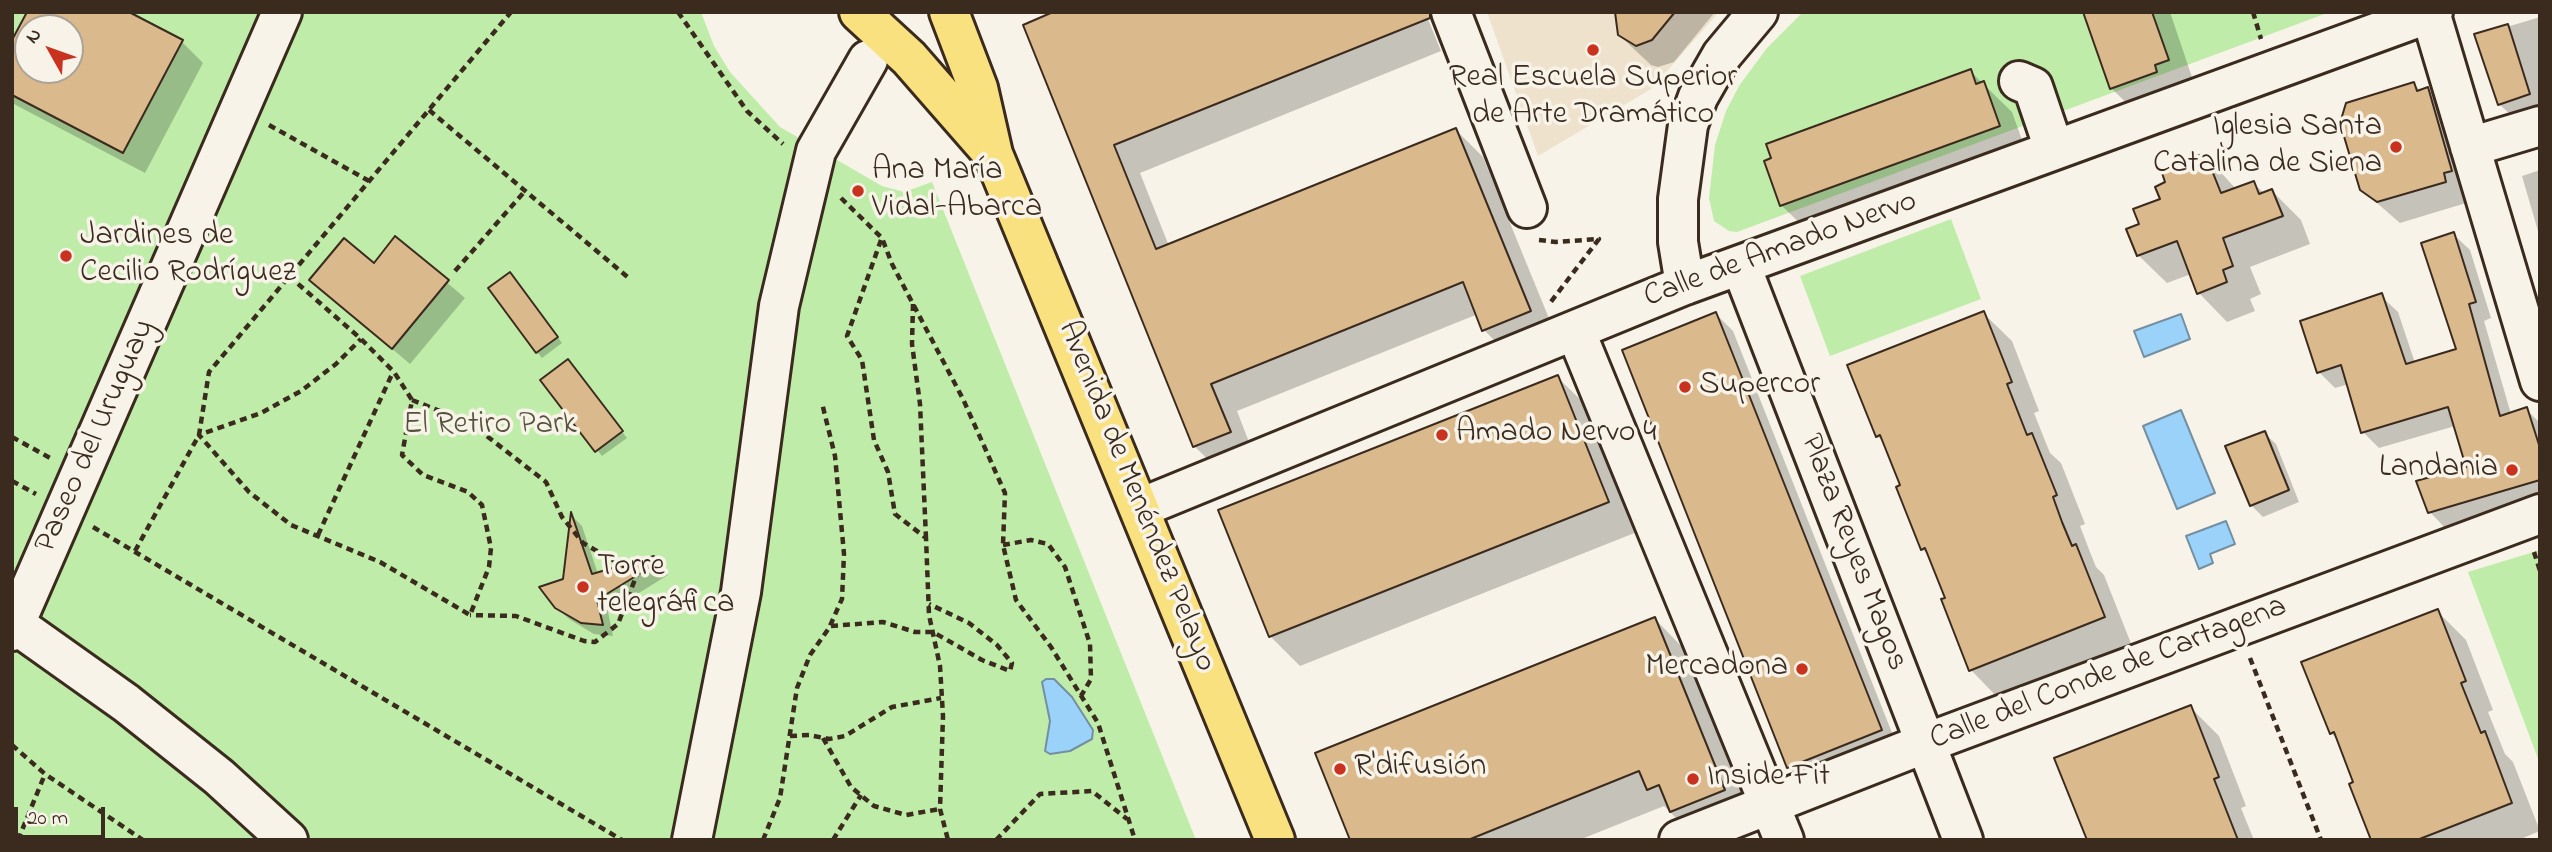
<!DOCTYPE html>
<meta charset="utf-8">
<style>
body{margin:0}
#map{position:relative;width:2552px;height:852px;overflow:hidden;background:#f7f3e8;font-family:"Indie Flower",sans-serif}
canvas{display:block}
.frame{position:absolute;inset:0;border:14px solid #3b2a1e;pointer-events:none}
.north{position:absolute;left:14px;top:14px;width:70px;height:70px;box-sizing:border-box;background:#f7f3e8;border:2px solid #aca397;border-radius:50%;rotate:310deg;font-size:19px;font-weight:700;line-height:28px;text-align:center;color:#3b2a1e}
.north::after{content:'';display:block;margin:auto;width:24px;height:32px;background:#c8321e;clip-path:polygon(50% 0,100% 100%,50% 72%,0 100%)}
.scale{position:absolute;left:14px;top:807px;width:91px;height:32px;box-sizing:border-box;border:4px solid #3b2a1e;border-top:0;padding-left:9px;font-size:21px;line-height:24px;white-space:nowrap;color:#3b2a1e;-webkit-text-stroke:5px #f7f3e8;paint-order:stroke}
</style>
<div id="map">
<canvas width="2552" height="852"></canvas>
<div class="frame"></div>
<div class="north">N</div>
<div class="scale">20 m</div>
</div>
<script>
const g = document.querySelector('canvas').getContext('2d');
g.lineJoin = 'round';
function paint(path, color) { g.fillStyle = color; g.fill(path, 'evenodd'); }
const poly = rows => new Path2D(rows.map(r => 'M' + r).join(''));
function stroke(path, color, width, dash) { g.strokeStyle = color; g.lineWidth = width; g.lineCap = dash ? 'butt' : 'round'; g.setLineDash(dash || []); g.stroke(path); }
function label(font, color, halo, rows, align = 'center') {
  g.font = font + ' "Indie Flower",sans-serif'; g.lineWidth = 7; g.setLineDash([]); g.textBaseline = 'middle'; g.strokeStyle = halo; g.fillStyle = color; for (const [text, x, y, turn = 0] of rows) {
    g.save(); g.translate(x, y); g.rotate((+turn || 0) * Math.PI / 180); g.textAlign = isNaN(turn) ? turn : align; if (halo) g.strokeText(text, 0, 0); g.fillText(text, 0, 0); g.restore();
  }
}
const built = poly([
 [1487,12,1719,12,1651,89,1538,156]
]);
const green = poly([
 [12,12,701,12,714,46,730,72,780,127,882,186,904,192,932,182,1196,840,12,840],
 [28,28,70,28,70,70,28,70],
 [1803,12,2330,12,1737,232,1729,231,1714,221,1709,198,1715,145,1726,111,1739,86,1767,48],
 [1951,219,1981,299,1830,356,1800,276],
 [2540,550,2540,764,2468,572]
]);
const water = poly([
 [2181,314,2190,339,2144,357,2134,331,2181,314],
 [2181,410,2215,493,2177,509,2143,426,2181,410],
 [2226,521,2235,544,2210,554,2213,563,2199,569,2186,536,2226,521],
 [1046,679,1054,679,1072,697,1093,730,1092,739,1070,751,1050,754,1045,751,1050,721,1042,682,1046,679]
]);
const shadow = poly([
 [29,12,181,41,203,63,145,173,12,103,12,44],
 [28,28,70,28,70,70,28,70],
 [1425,12,1441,51,1140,173,1169,246,1456,130,1483,157,1557,338,1511,357,1484,330,1478,314,1237,411,1256,460,1222,473,1194,446,1025,26],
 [1623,12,1715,12,1674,62,1658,67,1651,65,1619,35],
 [2084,12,2170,12,2196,89,2140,116,2111,88],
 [2540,17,2540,106,2511,115,2499,104,2477,36],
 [1970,71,2012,112,2027,154,1810,233,1781,205],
 [2414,84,2421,91,2428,89,2449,111,2472,192,2464,195,2466,203,2400,223,2361,189],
 [2205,155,2236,189,2253,183,2265,194,2272,191,2301,220,2310,244,2250,267,2261,294,2250,299,2255,311,2227,322,2199,293,2191,274,2167,283,2138,255,2141,225,2162,200,2168,183],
 [2540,170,2540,238,2522,176],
 [2453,234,2470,250,2491,318,2484,321,2511,414,2526,409,2540,423,2540,501,2446,529,2430,512,2468,468,2455,426,2379,448,2363,432,2349,384,2335,388,2319,372,2381,296,2398,312,2415,363,2458,350],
 [396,239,465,298,410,364,311,280,374,266],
 [515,280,562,343,542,358,537,352],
 [1983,313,2012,341,2039,411,2034,413,2050,453,2061,463,2085,524,2080,526,2090,552,2096,567,2104,575,2132,646,1999,699,1971,670,1947,599,1930,556,1922,549,1903,486,1886,444,1877,436],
 [1716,314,1733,331,1898,748,1805,784,1788,767],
 [573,367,627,438,602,456,543,380],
 [1557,377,1587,406,1637,532,1300,666,1270,636],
 [2264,433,2276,444,2299,502,2263,517,2251,505],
 [572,516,582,526,598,574,653,558,668,575,608,612,613,636,594,634,569,619,556,607,565,581],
 [2437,611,2466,640,2493,710,2488,712,2505,754,2513,762,2540,831,2518,840,2372,840,2355,783,2339,741,2331,733],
 [1655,619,1687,652,1756,822,1680,822,1664,806,1579,840,1352,840],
 [2190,707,2219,736,2246,806,2241,808,2254,840,2093,840]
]);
const building = poly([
 [27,12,129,12,183,40,123,153,12,95,12,40,27,12],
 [28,28,70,28,70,70,28,70,28,28],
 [1053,12,1430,12,1430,18,1114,145,1156,249,1456,128,1531,311,1482,331,1463,282,1211,384,1231,432,1193,447,1023,25,1053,12],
 [1615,12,1675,12,1652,40,1636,46,1618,35,1615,12],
 [2083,12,2152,12,2169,60,2155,65,2157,72,2110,89,2083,12],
 [2508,24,2530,94,2498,105,2474,34,2508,24],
 [1971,69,1976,84,1984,81,2000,126,1780,206,1764,161,1771,158,1766,144,1971,69],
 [2414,82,2417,91,2428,87,2452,171,2444,173,2446,182,2377,202,2360,190,2340,123,2346,103,2414,82],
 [2205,153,2221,193,2254,181,2259,194,2272,189,2283,216,2223,238,2233,266,2223,270,2227,282,2197,294,2177,241,2137,256,2126,229,2139,224,2133,209,2160,199,2155,187,2165,182,2161,170,2205,153],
 [2454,232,2476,302,2469,304,2500,416,2527,407,2540,448,2540,480,2428,513,2416,481,2466,467,2448,407,2361,433,2341,365,2317,373,2300,321,2382,293,2406,364,2456,349,2421,243,2454,232],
 [395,236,449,280,392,349,309,280,344,238,374,263,395,236],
 [510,272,558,337,536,353,488,288,510,272],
 [1984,311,2012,382,2007,384,2027,435,2032,433,2057,495,2053,497,2062,522,2072,546,2076,544,2105,617,1969,671,1941,599,1945,598,1925,548,1921,550,1896,487,1900,485,1880,435,1876,437,1847,365,1984,311],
 [1716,312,1882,730,1787,768,1622,350,1716,312],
 [568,359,623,431,595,452,540,380,568,359],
 [1558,375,1609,502,1269,637,1218,510,1558,375],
 [2265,431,2289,490,2250,506,2225,446,2265,431],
 [571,512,592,574,654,556,657,563,597,600,603,625,581,623,555,608,539,587,563,579,571,512],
 [2438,609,2466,681,2461,683,2481,733,2485,731,2512,803,2417,840,2371,840,2349,784,2353,782,2334,732,2330,734,2301,662,2438,609],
 [1655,617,1725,790,1670,812,1659,785,1647,790,1639,771,1468,840,1350,840,1315,753,1655,617],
 [2191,705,2219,777,2214,779,2238,840,2087,840,2054,758,2191,705]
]);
const path = poly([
 [678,12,747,111,783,144],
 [2253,12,2261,39],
 [429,110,630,279],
 [269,125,369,181],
 [841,198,882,238,892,264,963,399,1005,493,1003,545,1016,600,1051,647,1098,723,1135,840],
 [881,240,847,336,862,360,874,440,888,472,895,514,926,538,929,615,940,666,943,716,940,809,948,840],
 [1539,240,1556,242,1599,239,1550,303],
 [455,271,525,191],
 [289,276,361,339,394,372,412,400,402,455,423,475,468,492,482,505,491,548,489,567,470,615,380,562,291,525,249,492,199,435,261,413,301,391,336,364,361,339],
 [913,304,912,344,920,404,926,538],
 [412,400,470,423,546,482,562,517,583,543,637,574,618,624,595,642,584,641,516,616,470,615],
 [12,437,52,459],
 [12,481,36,494],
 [93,527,622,840],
 [318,535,393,372],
 [1003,545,1031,540,1048,544,1065,567,1090,644,1091,679,1081,696],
 [135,551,199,435,209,372,511,12],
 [2534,552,2540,571],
 [831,626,883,622,915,632,933,632,982,660,1010,671,1012,663,997,645,969,623,929,604],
 [2250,658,2321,840],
 [790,736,809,735,829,739,845,736,892,707,941,698],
 [823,738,851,787,874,806,906,815,940,809],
 [12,745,45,774,143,840],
 [18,840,45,774],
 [763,840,780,798,797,688,810,655,829,628,842,599,844,554,835,456,822,403],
 [833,840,861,795],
 [996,840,1040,794,1092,791,1127,819]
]);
const minor = poly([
 [1451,12,1527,208],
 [2430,12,2540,381],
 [2019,81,2033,87,2054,149],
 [2470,147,2540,126],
 [1741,266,1963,840],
 [1685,285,1678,242,1678,199,1688,125,1698,97,1722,55,1758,12],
 [1575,330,1784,840],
 [1140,508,1685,285,2433,12],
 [12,622,126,703,219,777,288,840],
 [12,631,282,12],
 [692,840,741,592,779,306,816,151,868,60],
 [1679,840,1926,743,2540,514]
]);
const major = poly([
 [859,12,909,58,992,153],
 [949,12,978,88,993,154,1275,840]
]);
const markers = [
 [1593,50,7,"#c8321e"],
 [2396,147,7,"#c8321e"],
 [858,191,7,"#c8321e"],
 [66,256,7,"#c8321e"],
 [1685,387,7,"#c8321e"],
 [1442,435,7,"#c8321e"],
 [2512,470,7,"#c8321e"],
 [583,587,7,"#c8321e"],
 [1802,669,7,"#c8321e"],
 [1340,769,7,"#c8321e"],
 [1693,779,7,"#c8321e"]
];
const poiNames = [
 ["Real Escuela Superior",1593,80,"center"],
 ["de Arte Dramático",1593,117,"center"],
 ["Iglesia Santa",2382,129,"right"],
 ["Catalina de Siena",2382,166,"right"],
 ["Ana María",872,173],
 ["Vidal-Abarca",872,210],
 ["Jardines de",80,238],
 ["Cecilio Rodríguez",80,275],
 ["Supercor",1699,387],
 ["Amado Nervo 4",1456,435],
 ["Landania",2498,470,"right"],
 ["Torre",597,569],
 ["telegráfica",597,606],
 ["Mercadona",1788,669,"right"],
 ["R'difusión",1354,769],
 ["Inside Fit",1707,779]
];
const streetNames = [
 ["Calle de Amado Nervo",1781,251,-20],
 ["Paseo del Uruguay",97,437,-66],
 ["Avenida de Menéndez Pelayo",1135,497,68],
 ["Plaza Reyes Magos",1852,553,69],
 ["Calle del Conde de Cartagena",2109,675,-21]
];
const parkNames = [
 ["El Retiro Park",490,427]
];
paint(built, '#eee2cd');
paint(green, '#bfeca9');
paint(water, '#9ad2f9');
stroke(water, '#748fa1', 2);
paint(shadow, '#0003');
paint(building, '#daba8d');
stroke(building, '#3b2a1e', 2);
stroke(minor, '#3b2a1e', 44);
stroke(major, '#3b2a1e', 44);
stroke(path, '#3b2a1e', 4.5, [7, 5]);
stroke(minor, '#f7f3e8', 38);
stroke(major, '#fae180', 38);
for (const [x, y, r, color] of markers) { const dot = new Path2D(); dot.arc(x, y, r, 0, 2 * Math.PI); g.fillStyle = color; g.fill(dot); stroke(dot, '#f7f3e8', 2.5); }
label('32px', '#3b2a1e', '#f7f3e8', poiNames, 'left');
label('32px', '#3b2a1e', '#f7f3e8', streetNames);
label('32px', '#55513a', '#f7f3e8', parkNames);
</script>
